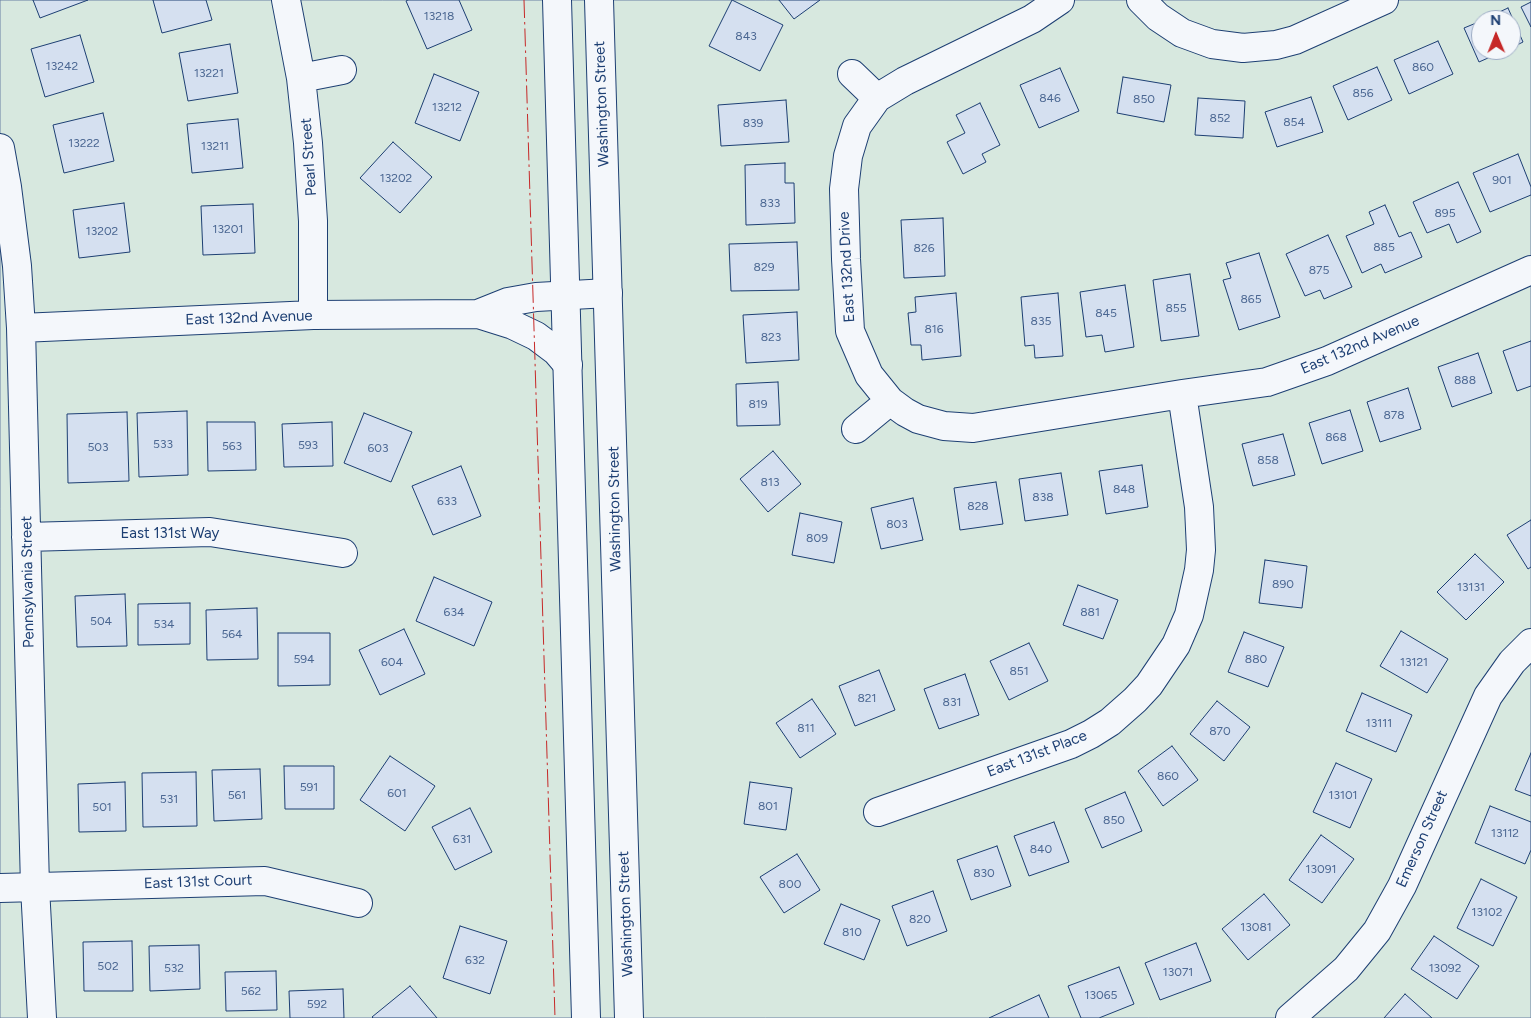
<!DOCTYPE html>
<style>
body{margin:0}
#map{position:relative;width:1531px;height:1018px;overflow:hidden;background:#f4f7fb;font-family:Figtree,sans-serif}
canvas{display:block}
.north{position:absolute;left:1471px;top:10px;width:50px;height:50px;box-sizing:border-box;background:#f4f7fb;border:1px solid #9eadc5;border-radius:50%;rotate:359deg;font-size:14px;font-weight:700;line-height:20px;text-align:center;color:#1d3f73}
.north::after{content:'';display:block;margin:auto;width:18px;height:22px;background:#c62828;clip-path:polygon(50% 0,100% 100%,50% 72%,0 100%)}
</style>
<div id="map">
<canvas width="1531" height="1018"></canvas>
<div class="north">N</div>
</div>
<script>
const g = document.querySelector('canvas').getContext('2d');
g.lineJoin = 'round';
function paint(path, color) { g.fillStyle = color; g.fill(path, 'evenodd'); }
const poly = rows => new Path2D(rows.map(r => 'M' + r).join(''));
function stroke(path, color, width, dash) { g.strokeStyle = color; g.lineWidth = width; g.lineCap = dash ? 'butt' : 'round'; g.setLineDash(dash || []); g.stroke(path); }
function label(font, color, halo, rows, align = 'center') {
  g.font = font + ' Figtree,sans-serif'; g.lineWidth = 4; g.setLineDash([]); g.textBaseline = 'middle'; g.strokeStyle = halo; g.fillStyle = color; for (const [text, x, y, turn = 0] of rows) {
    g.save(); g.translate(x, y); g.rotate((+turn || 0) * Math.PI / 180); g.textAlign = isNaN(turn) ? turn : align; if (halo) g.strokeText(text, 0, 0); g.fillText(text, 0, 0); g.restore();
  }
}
const green = poly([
 [0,0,1531,0,1531,1018,0,1018,0,0],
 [1481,20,1511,20,1511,50,1481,50,1481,20]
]);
const building = poly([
 [33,0,88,0,40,18,33,0],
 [153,0,206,0,212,20,162,33,153,0],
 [408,0,459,0,472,30,427,49,406,1,408,0],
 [732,0,783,25,760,71,709,46,732,0],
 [779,0,820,0,794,19,779,0],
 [1531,2,1531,27,1521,7,1531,2],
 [1508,8,1523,42,1511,48,1511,20,1482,20,1508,8],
 [1481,21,1481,50,1506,50,1479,62,1464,28,1481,21],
 [80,35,94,82,45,97,31,49,80,35],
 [1438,41,1453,74,1409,94,1394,60,1438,41],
 [230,44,238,93,188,101,179,53,230,44],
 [1377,67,1392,100,1348,120,1333,86,1377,67],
 [1060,68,1079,111,1039,128,1020,85,1060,68],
 [434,74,479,92,460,141,415,123,434,74],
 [1123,77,1171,85,1164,122,1117,113,1123,77],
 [1311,97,1323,132,1277,147,1265,112,1311,97],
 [1198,98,1245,101,1243,138,1195,135,1198,98],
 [786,100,789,142,721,146,718,105,786,100],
 [980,103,1000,145,982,154,986,162,963,174,947,142,965,133,956,115,980,103],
 [103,113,114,161,64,173,53,125,103,113],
 [238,119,243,168,192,173,187,124,238,119],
 [393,142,432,177,400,213,360,178,393,142],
 [1518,154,1531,187,1531,195,1490,212,1473,173,1518,154],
 [785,163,785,183,794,183,795,223,746,225,745,165,785,163],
 [1458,182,1481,232,1457,243,1449,224,1427,233,1413,202,1458,182],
 [124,203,130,252,79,258,73,210,124,203],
 [253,204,255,253,203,255,201,206,253,204],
 [1385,205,1399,237,1411,232,1422,257,1385,273,1381,264,1362,273,1346,236,1374,224,1369,212,1385,205],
 [943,218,945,276,904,278,901,220,943,218],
 [1328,235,1352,287,1324,299,1320,290,1305,296,1286,254,1328,235],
 [797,242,799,290,731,291,729,244,797,242],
 [1259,253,1280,317,1239,330,1223,280,1231,278,1226,263,1259,253],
 [1190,274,1199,336,1161,341,1153,280,1190,274],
 [1125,285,1134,347,1105,352,1102,335,1086,337,1080,292,1125,285],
 [956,293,961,356,922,360,921,345,911,345,908,313,916,312,915,297,956,293],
 [1058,293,1063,356,1035,358,1034,345,1025,346,1021,297,1058,293],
 [797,312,799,360,746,363,743,315,797,312],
 [1531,341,1531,386,1517,391,1503,351,1531,341],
 [1478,353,1492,393,1452,407,1438,367,1478,353],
 [778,382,780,425,737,426,736,384,778,382],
 [1408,388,1421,429,1380,442,1367,402,1408,388],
 [1350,410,1363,451,1322,464,1309,423,1350,410],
 [187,411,188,475,139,477,137,413,187,411],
 [127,412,129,481,68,483,67,414,127,412],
 [364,413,412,432,391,482,344,463,364,413],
 [207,422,255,422,256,470,208,471,207,422],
 [332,422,333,466,284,467,282,424,332,422],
 [1283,434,1295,475,1253,486,1242,444,1283,434],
 [773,451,801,484,768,512,740,479,773,451],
 [1142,465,1148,507,1106,514,1099,471,1142,465],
 [461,466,481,516,433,535,412,486,461,466],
 [1061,473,1068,515,1025,521,1019,479,1061,473],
 [996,482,1003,524,960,530,954,488,996,482],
 [913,498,923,540,881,549,871,508,913,498],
 [800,513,842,522,834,563,792,555,800,513],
 [1531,520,1531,567,1528,569,1507,535,1531,520],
 [1475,554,1504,582,1466,620,1437,592,1475,554],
 [1265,560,1307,566,1302,608,1259,603,1265,560],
 [434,577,492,602,474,646,416,621,434,577],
 [1078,585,1118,600,1103,639,1063,625,1078,585],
 [125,594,127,646,77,647,75,596,125,594],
 [190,603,190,644,138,645,138,604,190,603],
 [257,608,258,659,207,660,206,610,257,608],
 [404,629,425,674,380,695,359,650,404,629],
 [1401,631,1448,659,1427,693,1380,666,1401,631],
 [1244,632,1284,647,1268,687,1228,672,1244,632],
 [278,633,330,633,330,685,278,686,278,633],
 [1029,643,1048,681,1009,700,990,661,1029,643],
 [879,670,895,710,855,726,839,686,879,670],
 [965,674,979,715,939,729,924,689,965,674],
 [1362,693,1412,715,1396,752,1346,731,1362,693],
 [812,699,836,734,800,758,776,723,812,699],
 [1217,701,1250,727,1224,761,1190,734,1217,701],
 [1172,746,1198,780,1163,806,1138,771,1172,746],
 [1531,753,1531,796,1515,790,1531,753],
 [390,756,435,786,405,831,360,800,390,756],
 [1336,763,1372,779,1350,828,1313,812,1336,763],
 [284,766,334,766,334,809,285,809,284,766],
 [260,769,262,819,214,821,212,770,260,769],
 [196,772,197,826,143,827,142,773,196,772],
 [125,782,126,831,79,832,78,784,125,782],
 [750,782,792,788,786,830,744,824,750,782],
 [1125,792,1142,831,1102,848,1085,809,1125,792],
 [1490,806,1531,822,1531,850,1525,864,1475,843,1490,806],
 [470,808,492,852,455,870,432,827,470,808],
 [1054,822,1069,862,1029,876,1014,836,1054,822],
 [1321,835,1354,859,1322,903,1289,880,1321,835],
 [997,846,1011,886,971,900,957,860,997,846],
 [797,854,820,890,784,913,760,877,797,854],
 [1481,879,1517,897,1493,946,1457,928,1481,879],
 [933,891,947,931,907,946,892,906,933,891],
 [1264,894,1290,925,1248,960,1222,929,1264,894],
 [841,904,880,920,864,960,824,944,841,904],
 [460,926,507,941,490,994,443,978,460,926],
 [1434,936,1479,966,1457,999,1411,969,1434,936],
 [132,941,133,991,84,991,83,942,132,941],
 [1196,943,1211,981,1160,1000,1145,963,1196,943],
 [199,945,200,989,150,991,149,946,199,945],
 [1119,967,1134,1004,1099,1018,1081,1018,1068,986,1119,967],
 [276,971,277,1010,226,1011,225,972,276,971],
 [410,986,437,1018,373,1018,372,1017,410,986],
 [343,989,344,1018,290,1018,289,991,343,989],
 [1405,994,1432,1018,1384,1018,1405,994],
 [1039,995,1049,1018,989,1018,1039,995]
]);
const minor = poly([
 [286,0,301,78,308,143,313,221,313,315],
 [1060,0,1032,19,905,81,877,98,857,126,848,156,844,189,846,259,850,331,869,375,890,401,905,412,918,419,944,426,973,428,1182,394,1267,382,1327,361,1531,270],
 [1141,0,1158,17,1182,33,1212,44,1243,48,1276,45,1295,40,1384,0],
 [852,74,877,98],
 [301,78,342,70],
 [0,148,7,187,17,266,21,328,35,887,42,1018],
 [478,314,508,302,536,297,608,293],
 [21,328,313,315,478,314,513,325,536,336,556,351,568,365],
 [856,429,890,401],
 [26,537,210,532,343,553],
 [878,812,1071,744,1091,734,1110,722,1135,700,1149,685,1176,645,1189,615,1199,570,1201,550,1199,507,1182,394],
 [0,888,265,881,358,903],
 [1290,1018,1346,969,1377,931,1402,886,1488,696,1512,662,1531,643]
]);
const major = poly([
 [557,0,586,1018],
 [599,0,629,1018]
]);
const power = poly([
 [524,0,555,1018]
]);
const numberNames = [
 ["13218",439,16],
 ["843",746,36],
 ["13242",62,66],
 ["860",1423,67],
 ["13221",209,73],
 ["856",1363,93],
 ["846",1050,98],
 ["850",1144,99],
 ["13212",447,107],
 ["852",1220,118],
 ["854",1294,122],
 ["839",753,123],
 ["13222",84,143],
 ["13211",215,146],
 ["13202",396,178],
 ["901",1502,180],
 ["833",770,203],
 ["895",1445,213],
 ["13201",228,229],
 ["13202",102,231],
 ["885",1384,247],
 ["826",924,248],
 ["829",764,267],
 ["875",1319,270],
 ["865",1251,299],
 ["855",1176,308],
 ["845",1106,313],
 ["835",1041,321],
 ["816",934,329],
 ["823",771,337],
 ["888",1465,380],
 ["819",758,404],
 ["878",1394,415],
 ["868",1336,437],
 ["533",163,444],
 ["593",308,445],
 ["563",232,446],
 ["503",98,447],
 ["603",378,448],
 ["858",1268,460],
 ["813",770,482],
 ["848",1124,489],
 ["838",1043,497],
 ["633",447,501],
 ["828",978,506],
 ["803",897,524],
 ["809",817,538],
 ["890",1283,584],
 ["13131",1471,587],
 ["634",454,612],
 ["881",1090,612],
 ["504",101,621],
 ["534",164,624],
 ["564",232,634],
 ["594",304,659],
 ["880",1256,659],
 ["604",392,662],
 ["13121",1414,662],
 ["851",1019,671],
 ["821",867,698],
 ["831",952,702],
 ["13111",1379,723],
 ["811",806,728],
 ["870",1220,731],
 ["860",1168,776],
 ["591",309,787],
 ["601",397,793],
 ["561",237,795],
 ["13101",1343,795],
 ["531",169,799],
 ["801",768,806],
 ["501",102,807],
 ["850",1114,820],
 ["13112",1505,833],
 ["631",462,839],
 ["840",1041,849],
 ["13091",1321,869],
 ["830",984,873],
 ["800",790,884],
 ["13102",1487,912],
 ["820",920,919],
 ["13081",1256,927],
 ["810",852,932],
 ["632",475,960],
 ["502",108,966],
 ["532",174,968],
 ["13092",1445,968],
 ["13071",1178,972],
 ["562",251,991],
 ["13065",1101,995],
 ["592",317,1004]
];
const streetNames = [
 ["Washington Street",602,104,-92],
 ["Pearl Street",309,157,-94],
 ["East 132nd Drive",847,267,-93],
 ["East 132nd Avenue",249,318,-2],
 ["East 132nd Avenue",1360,345,-23],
 ["Washington Street",615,509,-91],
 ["East 131st Way",170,534],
 ["Pennsylvania Street",28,582,-91],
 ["East 131st Place",1037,754,-21],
 ["Emerson Street",1422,839,-66],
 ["East 131st Court",198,882,-2],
 ["Washington Street",626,914,-92]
];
paint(green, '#d7e8df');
stroke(green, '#687fa3', 1);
paint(building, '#d5e0f0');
stroke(building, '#1d3f73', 1);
stroke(minor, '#1d3f73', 30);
stroke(major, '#1d3f73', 30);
stroke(minor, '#f4f7fb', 28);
stroke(major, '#f4f7fb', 28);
stroke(power, '#c62828', 1, [18, 4, 2.5, 4]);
label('12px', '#4b6792', null, numberNames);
label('15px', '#1d3f73', '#f4f7fb', streetNames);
</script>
